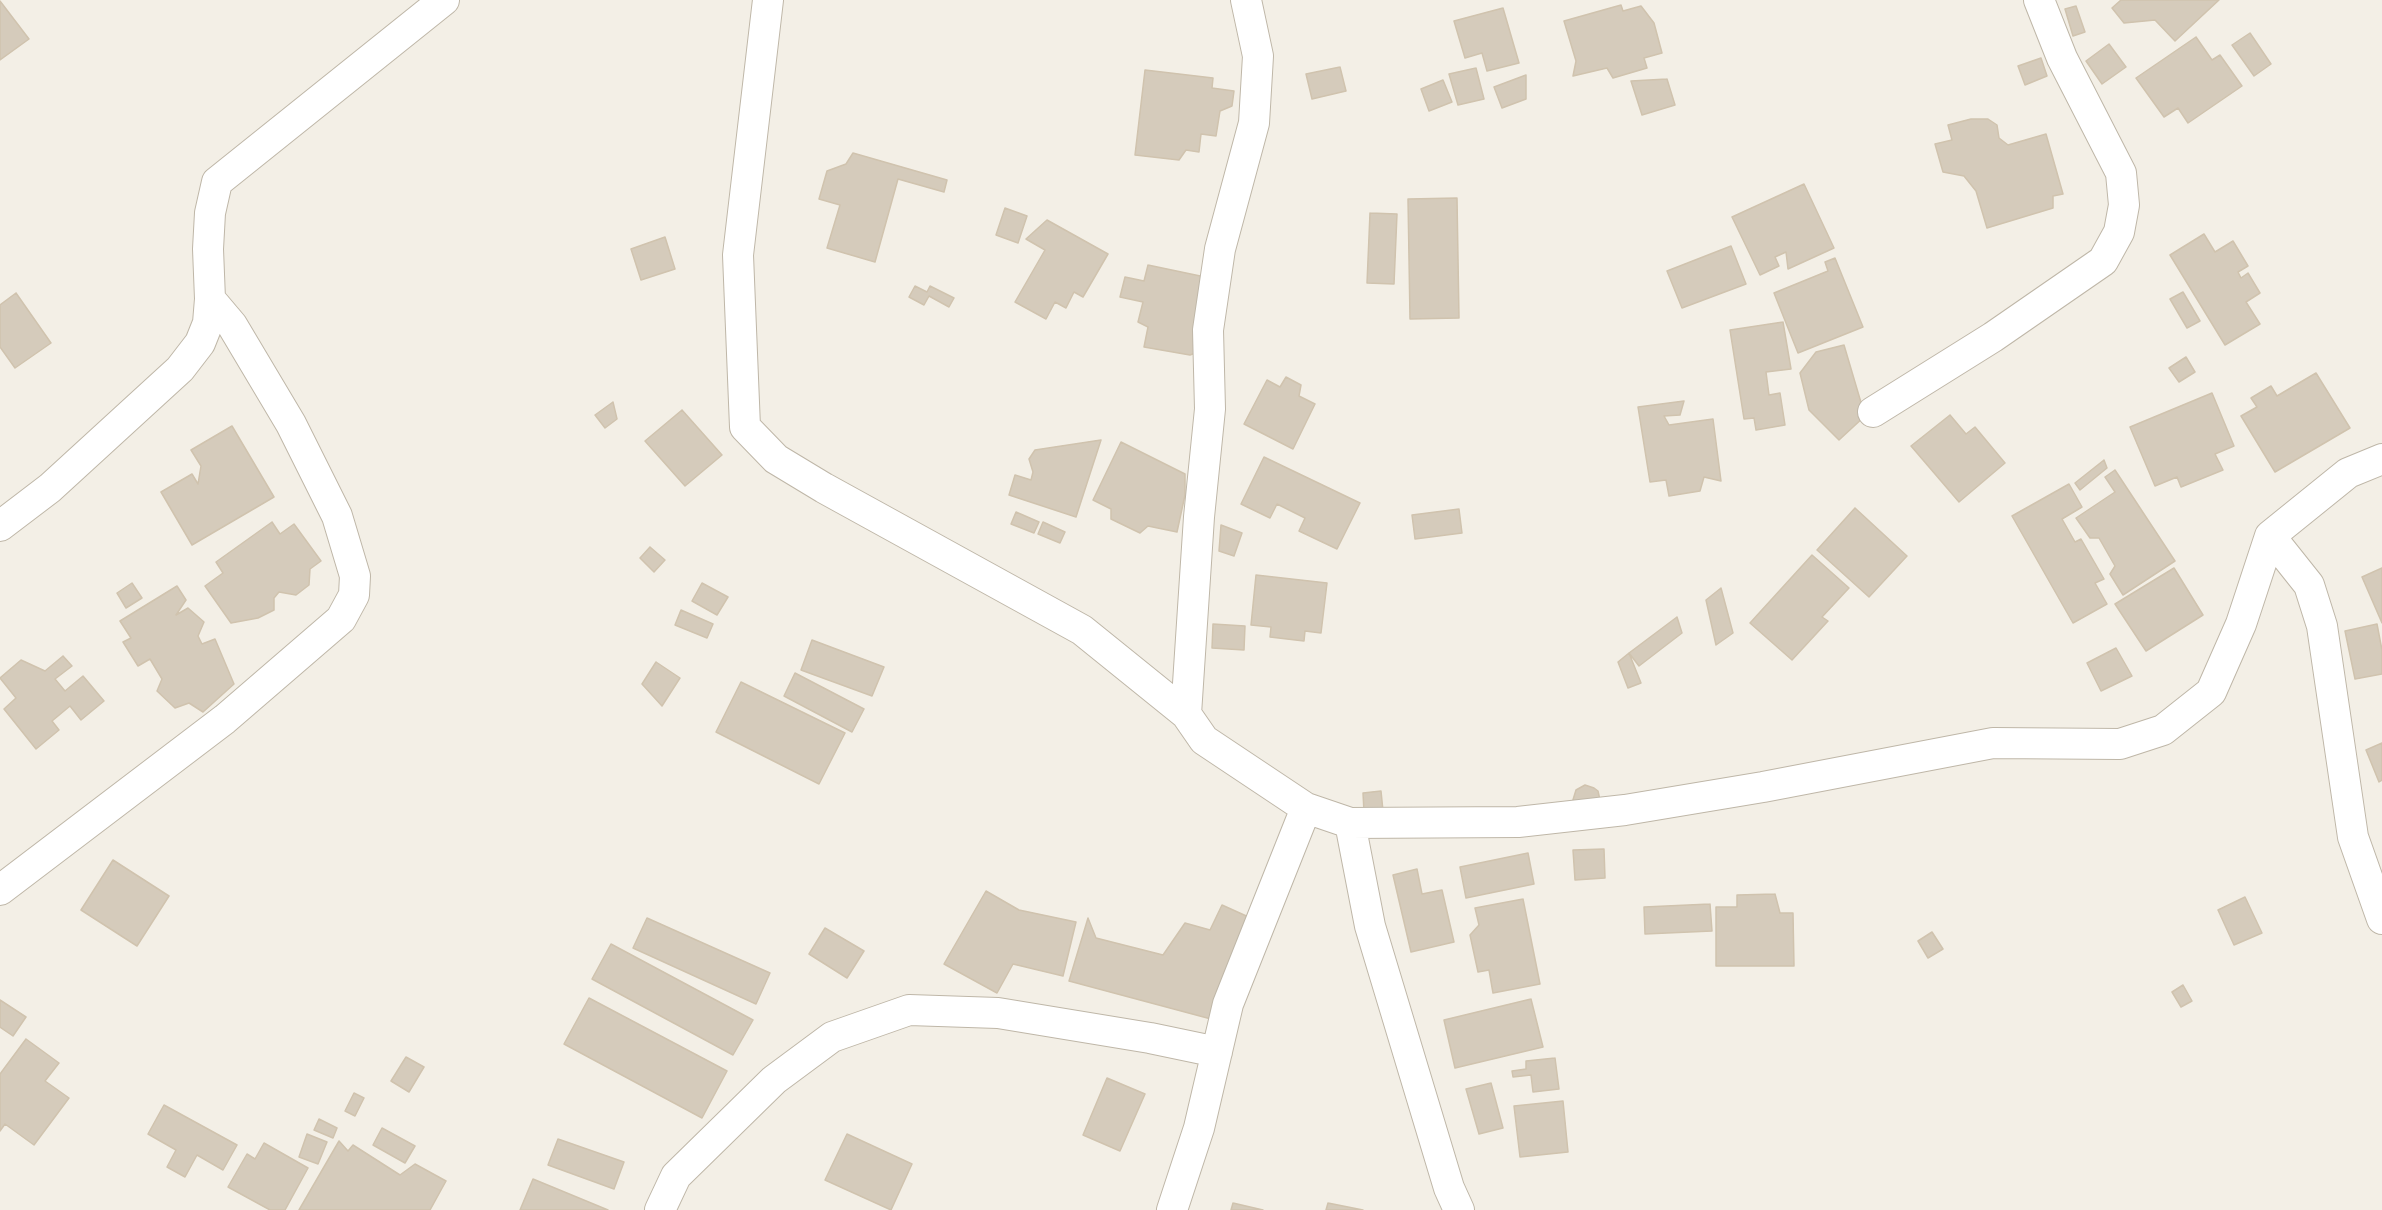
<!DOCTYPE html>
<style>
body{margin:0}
canvas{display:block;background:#f3efe6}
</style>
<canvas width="2382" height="1210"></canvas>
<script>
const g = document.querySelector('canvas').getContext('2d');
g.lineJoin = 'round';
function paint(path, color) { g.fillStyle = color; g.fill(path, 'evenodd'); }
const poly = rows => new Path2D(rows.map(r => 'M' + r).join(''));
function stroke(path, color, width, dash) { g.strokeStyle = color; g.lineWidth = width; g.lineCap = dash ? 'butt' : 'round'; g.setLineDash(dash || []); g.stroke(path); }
const building = poly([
 [2121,0,2219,0,2175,41,2155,20,2124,23,2112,8,2121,0],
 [0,1,29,39,0,60,0,1],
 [1621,5,1623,11,1641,6,1654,23,1662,53,1644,58,1647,68,1613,78,1607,68,1573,76,1576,61,1564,21,1621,5],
 [2076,6,2085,32,2073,36,2065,9,2076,6],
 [1503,8,1519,63,1487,71,1482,53,1465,58,1454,21,1503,8],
 [2250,33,2271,64,2254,76,2232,45,2250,33],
 [2196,37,2212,60,2220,55,2242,86,2188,123,2178,108,2164,117,2136,78,2196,37],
 [2109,44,2126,67,2102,84,2086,61,2109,44],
 [2041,58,2047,76,2025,85,2018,66,2041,58],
 [1340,67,1346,91,1312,99,1306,74,1340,67],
 [1476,68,1484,99,1458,105,1449,74,1476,68],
 [1145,70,1213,78,1212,88,1234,91,1232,106,1220,111,1216,136,1201,134,1199,152,1186,150,1179,160,1135,155,1145,70],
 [1526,75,1526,99,1502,108,1494,87,1526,75],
 [1667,79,1675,105,1642,115,1631,81,1667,79],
 [1443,80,1452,102,1429,111,1421,89,1443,80],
 [1971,119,1988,119,1997,125,1999,138,2008,145,2046,134,2063,194,2053,196,2053,208,1987,228,1976,191,1964,176,1943,172,1935,144,1952,140,1948,125,1971,119],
 [853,153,947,180,944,192,898,179,875,262,827,248,840,205,819,199,827,171,846,164,853,153],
 [1804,184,1834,248,1788,269,1786,252,1775,257,1779,266,1760,275,1732,217,1804,184],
 [1457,198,1459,318,1410,319,1408,199,1457,198],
 [1005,208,1027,216,1018,243,996,235,1005,208],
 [1370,213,1397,214,1394,284,1367,283,1370,213],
 [1047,220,1108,254,1083,297,1074,292,1066,308,1055,302,1046,319,1015,302,1045,250,1026,239,1047,220],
 [2204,234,2215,252,2233,241,2248,266,2238,272,2241,278,2248,273,2260,293,2246,302,2260,324,2225,345,2170,255,2204,234],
 [665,237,675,269,641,280,631,249,665,237],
 [1731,246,1746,284,1682,308,1667,271,1731,246],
 [1835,258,1863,327,1798,353,1774,293,1828,271,1825,262,1835,258],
 [1148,265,1205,277,1201,351,1190,355,1144,347,1148,327,1138,322,1143,302,1120,297,1125,277,1144,281,1148,265],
 [915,286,927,292,930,286,954,298,949,307,929,296,924,305,909,297,915,286],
 [2183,292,2200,321,2187,328,2170,299,2183,292],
 [16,293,51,343,15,368,0,347,0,305,16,293],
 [1783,322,1791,369,1766,372,1769,395,1780,393,1785,425,1756,430,1754,418,1744,419,1730,330,1783,322],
 [1844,345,1865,416,1839,440,1809,410,1800,373,1816,352,1844,345],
 [2186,357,2195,372,2179,382,2169,368,2186,357],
 [2316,373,2350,428,2275,472,2241,416,2257,407,2251,398,2271,386,2277,396,2316,373],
 [1286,377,1301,385,1299,396,1315,404,1293,449,1244,424,1267,380,1280,387,1286,377],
 [2212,393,2234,446,2215,454,2223,470,2181,487,2177,477,2155,486,2130,427,2212,393],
 [1684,401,1680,415,1664,416,1669,425,1713,419,1721,481,1704,477,1700,491,1669,496,1666,480,1650,482,1638,407,1684,401],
 [613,402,617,419,605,428,595,415,613,402],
 [682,410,722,455,685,486,645,441,682,410],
 [1950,415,1966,434,1975,427,2005,463,1959,502,1911,446,1950,415],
 [232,426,274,497,192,545,161,492,192,474,198,484,201,466,191,450,232,426],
 [1101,440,1076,517,1009,495,1015,475,1031,480,1033,472,1029,459,1035,450,1101,440],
 [1121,442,1185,474,1185,495,1177,532,1148,526,1140,533,1111,519,1111,509,1093,500,1121,442],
 [1264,457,1360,503,1337,549,1299,531,1305,518,1277,504,1270,518,1241,504,1264,457],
 [2104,460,2107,468,2080,490,2075,483,2104,460],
 [2115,470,2175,561,2123,595,2110,574,2115,566,2099,538,2090,538,2076,518,2115,492,2105,477,2115,470],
 [2069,484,2082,507,2062,519,2075,542,2081,539,2104,579,2095,583,2107,604,2073,623,2012,516,2069,484],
 [1855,508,1907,556,1869,597,1817,550,1855,508],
 [1459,509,1462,533,1415,539,1412,515,1459,509],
 [1016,512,1039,522,1034,533,1011,524,1016,512],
 [272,522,280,534,294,524,321,561,310,569,309,585,296,595,279,592,274,598,274,610,258,618,231,623,205,586,223,573,216,562,272,522],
 [1043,522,1065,532,1060,543,1038,534,1043,522],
 [1221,525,1242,533,1234,556,1219,551,1221,525],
 [650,547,665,560,654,572,640,558,650,547],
 [1812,555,1849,588,1822,617,1828,621,1792,660,1750,623,1812,555],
 [2174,568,2203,615,2146,651,2115,604,2174,568],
 [2382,568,2382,623,2362,577,2382,568],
 [1256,575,1327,583,1321,633,1305,631,1304,641,1270,637,1271,627,1251,625,1256,575],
 [132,583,142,598,126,608,117,593,132,583],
 [702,583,728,597,717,615,692,601,702,583],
 [177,586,186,600,176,615,188,608,204,622,198,636,202,644,215,639,234,684,203,712,189,703,175,708,157,691,162,679,150,659,138,666,123,642,131,638,120,621,177,586],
 [1721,588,1733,633,1716,645,1706,600,1721,588],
 [681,610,713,624,707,638,675,625,681,610],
 [1677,617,1682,633,1639,666,1629,653,1677,617],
 [1213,624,1245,626,1244,650,1212,648,1213,624],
 [2377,624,2382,650,2382,674,2355,679,2345,631,2377,624],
 [812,640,884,667,872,696,801,670,812,640],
 [2116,648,2132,676,2101,691,2087,663,2116,648],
 [1629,653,1641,683,1628,688,1618,662,1629,653],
 [63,656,72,666,55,679,65,691,83,676,104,701,81,720,70,706,52,721,59,730,36,749,4,709,16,698,0,678,21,660,45,671,63,656],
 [656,662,680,678,662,706,642,684,656,662],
 [795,673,864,709,852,732,784,696,795,673],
 [741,682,845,733,819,784,716,732,741,682],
 [2382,743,2382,780,2379,782,2366,750,2382,743],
 [1585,785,1594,788,1598,791,1600,800,1572,803,1576,790,1585,785],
 [1381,791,1383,811,1364,812,1363,793,1381,791],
 [1604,849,1605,878,1575,880,1573,850,1604,849],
 [1528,853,1534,884,1466,898,1460,867,1528,853],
 [113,860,169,896,137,946,81,910,113,860],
 [1417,869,1422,894,1442,890,1454,942,1411,952,1393,875,1417,869],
 [986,891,1019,910,1076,922,1063,976,1013,964,997,993,944,964,986,891],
 [1775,894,1780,913,1793,913,1794,966,1716,966,1716,907,1737,907,1737,895,1775,894],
 [2245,897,2262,933,2234,945,2218,910,2245,897],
 [1523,899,1540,984,1493,993,1489,970,1478,972,1470,935,1479,925,1475,908,1523,899],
 [1710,904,1712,931,1645,934,1644,907,1710,904],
 [1222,905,1253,919,1211,1019,1069,981,1088,918,1096,938,1163,955,1185,923,1210,930,1222,905],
 [647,918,770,973,756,1004,633,948,647,918],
 [825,928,864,951,847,978,809,954,825,928],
 [1932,932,1943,949,1928,958,1918,941,1932,932],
 [611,944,753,1020,733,1055,592,979,611,944],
 [2183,985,2192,1001,2181,1007,2172,992,2183,985],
 [589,998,727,1071,702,1118,564,1044,589,998],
 [1531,999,1543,1047,1455,1068,1444,1020,1531,999],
 [0,1000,26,1017,13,1036,0,1027,0,1000],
 [26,1039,59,1063,45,1081,69,1098,34,1145,5,1124,0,1131,0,1074,26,1039],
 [406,1057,424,1067,409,1092,391,1081,406,1057],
 [1555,1058,1559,1089,1533,1092,1531,1075,1513,1077,1512,1071,1526,1069,1526,1061,1555,1058],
 [1107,1078,1145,1094,1120,1151,1083,1135,1107,1078],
 [1491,1083,1503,1128,1479,1134,1466,1089,1491,1083],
 [354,1093,364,1098,355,1116,345,1111,354,1093],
 [1563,1101,1568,1152,1520,1157,1514,1106,1563,1101],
 [164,1105,237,1145,223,1170,197,1155,185,1177,167,1167,176,1150,148,1134,164,1105],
 [319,1119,337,1128,333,1138,314,1130,319,1119],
 [382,1128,415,1146,405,1163,373,1145,382,1128],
 [307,1134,327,1142,318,1164,299,1157,307,1134],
 [847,1134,912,1164,891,1210,825,1180,847,1134],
 [558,1139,624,1162,614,1189,548,1165,558,1139],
 [339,1141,348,1151,353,1145,400,1175,415,1164,446,1181,430,1210,299,1210,339,1141],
 [264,1143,308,1168,285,1210,270,1210,228,1187,247,1154,255,1159,264,1143],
 [533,1179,608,1210,520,1210,533,1179],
 [1233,1203,1263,1210,1231,1210,1233,1203],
 [1328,1203,1363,1210,1326,1210,1328,1203]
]);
const minor = poly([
 [768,0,738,255,745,427,776,459,824,488,1082,630,1186,714,1204,740,1306,808,1350,823],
 [1873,412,1993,337,2103,261,2119,232,2124,205,2121,173,2062,58,2039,0],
 [0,526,50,488,180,369,200,343,208,323,210,299,208,249,210,213,217,182,444,0],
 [2270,536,2309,585,2322,626,2353,837,2382,919],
 [1186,714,1199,517,1210,409,1208,330,1220,249,1254,123,1258,56,1246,0],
 [0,890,225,719,341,619,354,595,355,576,337,516,291,424,232,325,210,299],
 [660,1210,676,1176,774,1080,832,1037,909,1010,998,1013,1150,1038,1217,1052],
 [1172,1210,1199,1128,1228,1004,1306,808],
 [1459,1210,1449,1188,1370,926,1350,823,1518,822,1625,810,1763,787,1993,743,2120,744,2163,730,2211,692,2241,624,2270,536,2348,473,2382,459]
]);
paint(building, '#d5cbbb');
stroke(building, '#d0c3ae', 1.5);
stroke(minor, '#bfb7a8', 32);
stroke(minor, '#fff', 30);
</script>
